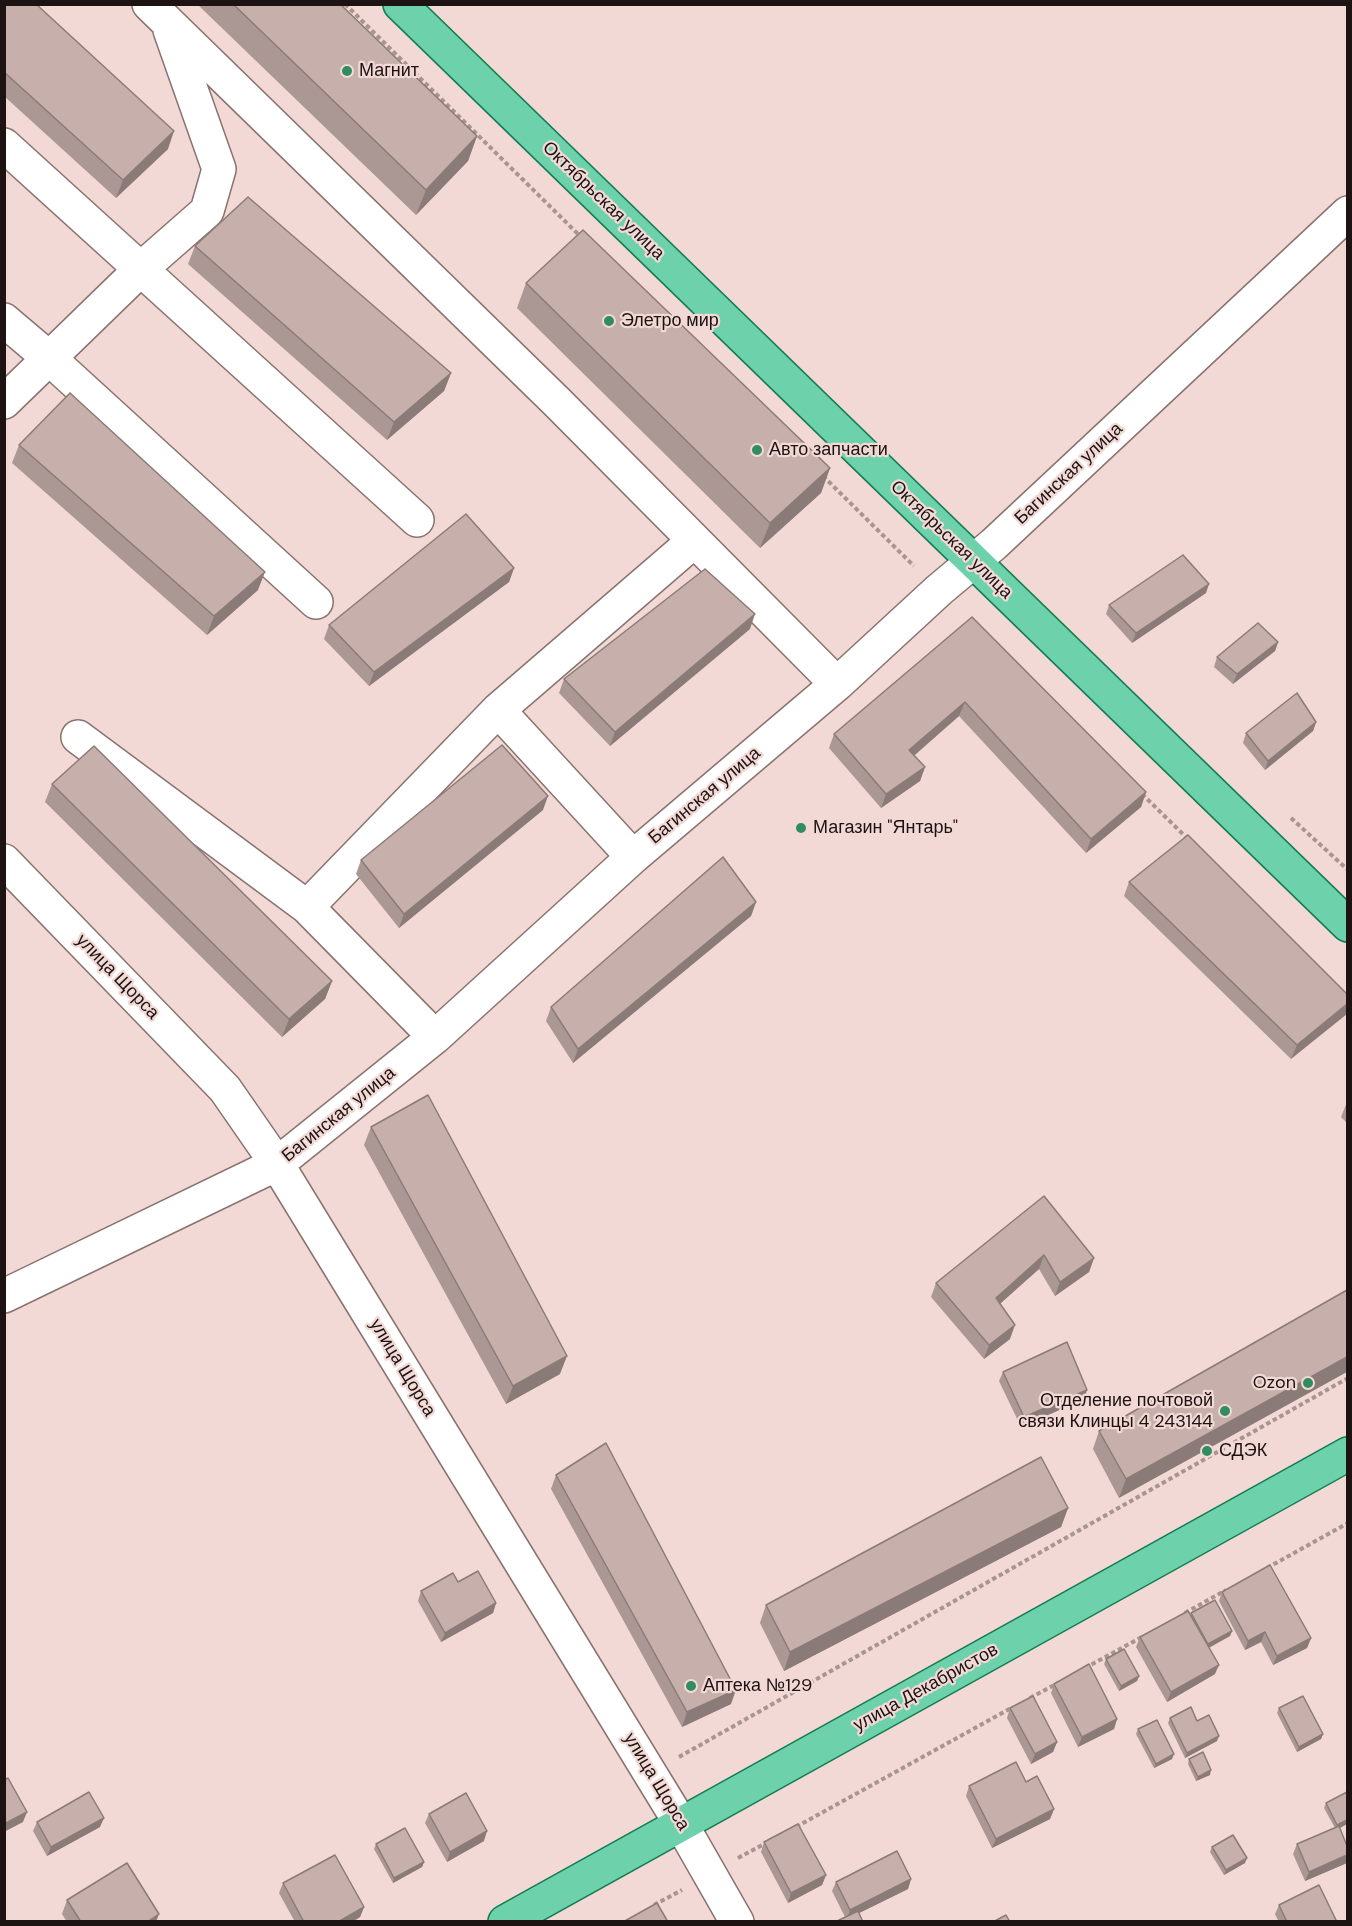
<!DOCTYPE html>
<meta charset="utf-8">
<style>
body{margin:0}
#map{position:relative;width:1352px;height:1926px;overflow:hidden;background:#f2d9d5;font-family:"DM Sans",sans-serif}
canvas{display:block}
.frame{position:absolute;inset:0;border:6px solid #1c1312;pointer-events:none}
</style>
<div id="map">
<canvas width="1352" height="1926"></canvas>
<div class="frame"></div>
</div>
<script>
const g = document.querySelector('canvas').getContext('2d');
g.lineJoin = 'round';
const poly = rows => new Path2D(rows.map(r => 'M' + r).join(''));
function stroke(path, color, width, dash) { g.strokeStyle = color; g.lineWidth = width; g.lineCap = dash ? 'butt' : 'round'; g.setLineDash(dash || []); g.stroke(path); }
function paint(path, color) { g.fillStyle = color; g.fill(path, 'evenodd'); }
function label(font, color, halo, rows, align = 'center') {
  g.font = font + ' "DM Sans",sans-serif'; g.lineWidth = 4.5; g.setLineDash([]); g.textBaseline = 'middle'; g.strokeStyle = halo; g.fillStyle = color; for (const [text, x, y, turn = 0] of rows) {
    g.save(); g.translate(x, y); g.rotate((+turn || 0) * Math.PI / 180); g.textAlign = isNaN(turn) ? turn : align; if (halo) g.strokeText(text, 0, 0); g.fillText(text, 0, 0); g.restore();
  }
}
const path = poly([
 [345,4,581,237],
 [823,476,914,566],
 [1142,794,1188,839],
 [1291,818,1348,870],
 [1267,1568,1348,1523],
 [1185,1613,1226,1590],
 [1085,1668,1142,1637],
 [1030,1698,1058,1683],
 [679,1757,1348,1378],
 [796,1827,1013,1707],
 [738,1858,766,1843],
 [654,1905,682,1890]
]);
const minor = poly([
 [149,4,557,402,837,684],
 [4,145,417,520],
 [4,320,50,359,316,602],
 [4,402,142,268,207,211,219,169,170,30],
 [498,710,633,857],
 [78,737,307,907,435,1037],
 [4,861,225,1089,277,1164,681,1824,737,1922],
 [307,907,498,710,694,541],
 [4,1296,277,1164,435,1037,633,857,837,684,939,590,994,544,1348,213]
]);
const major = poly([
 [400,4,1348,925],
 [505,1922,1348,1454]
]);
const wall = poly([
 [4,4,168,149,116,198,4,96],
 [197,4,340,4,477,136,468,161,416,215],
 [195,246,451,373,444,391,387,440,188,264],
 [526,283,830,468,821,493,760,548,517,308],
 [19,445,258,590,207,635,12,463],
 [514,568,509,582,369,686,324,639,329,625],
 [1206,593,1132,643,1106,614,1109,605],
 [972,617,1146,792,1141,807,1086,853,959,716,914,756,925,767,920,781,881,808,829,748,834,734],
 [750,629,610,746,559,693,564,679],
 [1278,642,1275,651,1233,684,1214,667,1217,657],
 [1316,722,1313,731,1265,770,1243,743,1246,733],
 [52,784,332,981,325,999,282,1037,45,802],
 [543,810,399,928,356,874,361,860],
 [1129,882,1347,994,1291,1059,1124,896],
 [756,902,751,916,573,1063,546,1021,551,1007],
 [1347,1102,1347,1123,1341,1117],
 [371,1127,560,1374,506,1404,364,1145],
 [1044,1196,1094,1258,1089,1272,1055,1296,1039,1269,1000,1303,1010,1339,984,1359,931,1297,936,1283],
 [1347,1290,1119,1498,1093,1449,1099,1431],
 [1003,1372,1084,1399,1021,1427,999,1381],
 [556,1475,731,1704,682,1727,551,1489],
 [1068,1508,1061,1527,784,1671,760,1623,766,1605],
 [458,1582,496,1603,493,1613,441,1642,418,1601,421,1591],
 [1222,1592,1311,1638,1307,1648,1273,1665,1261,1642,1245,1650,1219,1601],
 [1191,1613,1232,1631,1230,1636,1209,1647,1215,1674,1167,1702,1136,1647,1140,1637,1191,1615],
 [1106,1659,1139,1676,1137,1681,1119,1691,1104,1664],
 [1054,1684,1117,1719,1114,1729,1078,1747,1051,1693],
 [1010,1708,1057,1742,1053,1752,1031,1764,1007,1718],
 [1279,1708,1323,1734,1321,1739,1297,1752,1277,1713],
 [1170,1718,1197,1721,1217,1741,1185,1758,1168,1723],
 [1138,1729,1172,1759,1154,1768,1136,1734],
 [1189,1759,1210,1775,1196,1781,1188,1764],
 [1026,1782,1054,1809,1050,1819,992,1848,966,1796,969,1786],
 [1347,1792,1347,1824,1340,1828,1347,1863,1305,1881,1293,1854,1297,1844,1335,1828,1324,1808,1326,1803],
 [429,1814,484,1841,447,1862,425,1823],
 [37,1822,100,1827,47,1856,33,1831],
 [764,1842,826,1875,822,1885,788,1903,761,1852],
 [376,1844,424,1862,422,1867,393,1883,374,1849],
 [1212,1847,1245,1863,1224,1875,1210,1852],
 [911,1879,908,1889,859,1913,845,1917,832,1891,836,1882],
 [283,1883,364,1907,360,1917,352,1922,295,1922,279,1893],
 [67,1900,156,1922,67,1922,62,1914],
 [1279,1905,1337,1922,1279,1922,1275,1914]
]);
const shadedWall = poly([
 [174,131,168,149,116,198,123,180],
 [477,136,468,161,416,215,426,190],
 [451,373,444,391,387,440,394,422],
 [830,468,821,493,760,548,770,523],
 [514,568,509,582,369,686,374,672],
 [265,572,258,590,207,635,214,616],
 [1209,584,1206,593,1132,643,1136,633],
 [755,614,750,629,610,746,615,732],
 [1278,642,1275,651,1233,684,1237,674],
 [965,702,959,716,904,764,909,750],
 [1316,722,1313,731,1265,770,1268,761],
 [925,767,920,781,881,808,886,794],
 [1146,792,1141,807,1086,853,1091,839],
 [548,796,543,810,399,928,404,914],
 [756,902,751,916,573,1063,578,1049],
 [332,981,325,999,282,1037,289,1019],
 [1347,1004,1347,1014,1291,1059,1297,1045],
 [1044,1255,1039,1269,991,1312,996,1298],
 [1094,1258,1089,1272,1055,1296,1060,1282],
 [1015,1325,1010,1339,984,1359,989,1345],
 [567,1356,560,1374,506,1404,513,1386],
 [1347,1357,1347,1372,1119,1498,1126,1479],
 [1087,1390,1084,1399,1021,1427,1024,1417],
 [1068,1508,1061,1527,784,1671,790,1652],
 [496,1603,493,1613,441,1642,445,1633],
 [1232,1631,1230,1636,1207,1649,1208,1644],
 [1265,1632,1261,1642,1245,1650,1248,1641],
 [1311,1638,1307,1648,1273,1665,1277,1656],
 [1219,1665,1215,1674,1167,1702,1171,1692],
 [1139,1676,1137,1681,1119,1691,1121,1686],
 [736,1690,731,1704,682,1727,687,1712],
 [1117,1719,1114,1729,1078,1747,1082,1737],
 [1323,1734,1321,1739,1297,1752,1299,1747],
 [1219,1736,1217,1741,1185,1758,1187,1753],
 [1057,1742,1053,1752,1031,1764,1035,1754],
 [1174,1754,1172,1759,1154,1768,1156,1764],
 [1211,1770,1210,1775,1196,1781,1198,1777],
 [1054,1809,1050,1819,992,1848,996,1839],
 [27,1812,23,1822,4,1832,4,1824],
 [104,1818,100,1827,47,1856,51,1847],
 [1347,1820,1347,1824,1336,1830,1337,1825],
 [487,1831,484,1841,447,1862,450,1852],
 [1347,1855,1347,1863,1305,1881,1309,1872],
 [1247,1858,1245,1863,1224,1875,1226,1870],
 [424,1862,422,1867,393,1883,394,1878],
 [826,1875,822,1885,788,1903,791,1893],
 [911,1879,908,1889,847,1919,850,1910],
 [364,1907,360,1917,352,1922,338,1922],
 [159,1914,156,1922,147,1922]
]);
const building = poly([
 [4,4,36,4,174,131,123,180,4,72,4,4],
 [233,4,340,4,477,136,426,190,233,4],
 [248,197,451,373,394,422,195,246,248,197],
 [583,230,830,468,770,523,526,283,583,230],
 [70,393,265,572,214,616,19,445,70,393],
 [466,514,514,568,374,672,329,625,466,514],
 [1183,555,1209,584,1136,633,1109,605,1183,555],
 [705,569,755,614,615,732,564,679,705,569],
 [972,617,1146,792,1091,839,965,702,909,750,925,767,886,794,834,734,972,617],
 [1258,623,1278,642,1237,674,1217,657,1258,623],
 [1297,693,1316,722,1268,761,1246,733,1297,693],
 [502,745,548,796,404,914,361,860,502,745],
 [94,746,332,981,289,1019,52,784,94,746],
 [1188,835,1347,994,1347,1004,1297,1045,1129,882,1188,835],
 [723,857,756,902,578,1049,551,1007,723,857],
 [428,1095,567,1356,513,1386,371,1127,428,1095],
 [1044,1196,1094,1258,1060,1282,1044,1255,996,1298,1015,1325,989,1345,936,1283,1044,1196],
 [1347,1290,1347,1357,1126,1479,1099,1431,1347,1290],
 [1067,1342,1087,1390,1024,1417,1003,1372,1067,1342],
 [606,1443,736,1690,687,1712,556,1475,606,1443],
 [1041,1457,1068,1508,790,1652,766,1605,1041,1457],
 [1270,1565,1311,1638,1277,1656,1265,1632,1248,1641,1222,1592,1270,1565],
 [478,1571,496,1603,445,1633,421,1591,453,1573,458,1582,478,1571],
 [1215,1600,1232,1631,1208,1644,1191,1613,1215,1600],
 [1188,1611,1219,1665,1171,1692,1140,1637,1188,1611],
 [1124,1649,1139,1676,1121,1686,1106,1659,1124,1649],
 [1089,1664,1117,1719,1082,1737,1054,1684,1089,1664],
 [1033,1696,1057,1742,1035,1754,1010,1708,1033,1696],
 [1303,1696,1323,1734,1299,1747,1279,1708,1303,1696],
 [1191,1707,1197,1721,1209,1715,1219,1736,1187,1753,1170,1718,1191,1707],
 [1157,1720,1174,1754,1156,1764,1138,1729,1157,1720],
 [1203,1752,1211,1770,1198,1777,1189,1759,1203,1752],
 [1016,1762,1026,1782,1037,1776,1054,1809,996,1839,969,1786,1016,1762],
 [8,1778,27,1812,4,1824,4,1780,8,1778],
 [89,1792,104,1818,51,1847,37,1822,89,1792],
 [1347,1792,1347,1820,1337,1825,1326,1803,1347,1792],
 [466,1793,487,1831,450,1852,429,1814,466,1793],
 [798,1824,826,1875,791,1893,764,1842,798,1824],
 [1339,1826,1347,1846,1347,1855,1309,1872,1297,1844,1339,1826],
 [405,1828,424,1862,394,1878,376,1844,405,1828],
 [1233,1835,1247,1858,1226,1870,1212,1847,1233,1835],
 [897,1851,911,1879,850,1910,836,1882,897,1851],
 [335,1855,364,1907,338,1922,304,1922,283,1883,335,1855],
 [127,1863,159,1914,147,1922,81,1922,67,1900,127,1863],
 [1319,1885,1337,1922,1287,1922,1279,1905,1319,1885],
 [657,1903,668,1922,623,1922,657,1903],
 [858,1911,863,1922,835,1922,858,1911],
 [1006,1915,1010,1922,993,1922,1006,1915]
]);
const markers = [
 [347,71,6,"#328c62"],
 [609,321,6,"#328c62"],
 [757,450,6,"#328c62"],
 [801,828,6,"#328c62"],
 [1308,1383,6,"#328c62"],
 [1225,1411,6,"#328c62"],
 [1207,1451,6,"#328c62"],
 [691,1686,6,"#328c62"]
];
const poiNames = [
 ["Магнит",359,71],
 ["Элетро мир",621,321],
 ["Авто запчасти",769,450],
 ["Магазин \"Янтарь\"",813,828],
 ["Ozon",1296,1383,"right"],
 ["Отделение почтовой",1213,1401,"right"],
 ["связи Клинцы 4 243144",1213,1422,"right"],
 ["СДЭК",1219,1451],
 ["Аптека №129",703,1686]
];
const streetNames = [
 ["Октябрьская улица",603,201,44],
 ["Багинская улица",1069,474,-43],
 ["Октябрьская улица",951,540,44],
 ["Багинская улица",705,796,-40],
 ["улица Щорса",117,977,46],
 ["Багинская улица",339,1115,-39],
 ["улица Щорса",402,1368,59],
 ["улица Декабристов",926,1688,-29],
 ["улица Щорса",656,1782,59]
];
stroke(minor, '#89736f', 36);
stroke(major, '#127b52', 36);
stroke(path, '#a89491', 4, [4.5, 3]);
stroke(minor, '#fff', 33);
stroke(major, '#6dd1ac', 33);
paint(wall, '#ab9793');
paint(shadedWall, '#8b7b78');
paint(building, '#c7b0ab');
stroke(building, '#8b7b78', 1.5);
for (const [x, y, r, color] of markers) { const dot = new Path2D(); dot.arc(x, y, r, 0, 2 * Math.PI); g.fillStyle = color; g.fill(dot); stroke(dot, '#f2d9d5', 2); }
label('18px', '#1c1312', '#f2d9d5', poiNames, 'left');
label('18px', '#1c1312', '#f2d9d5', streetNames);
</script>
